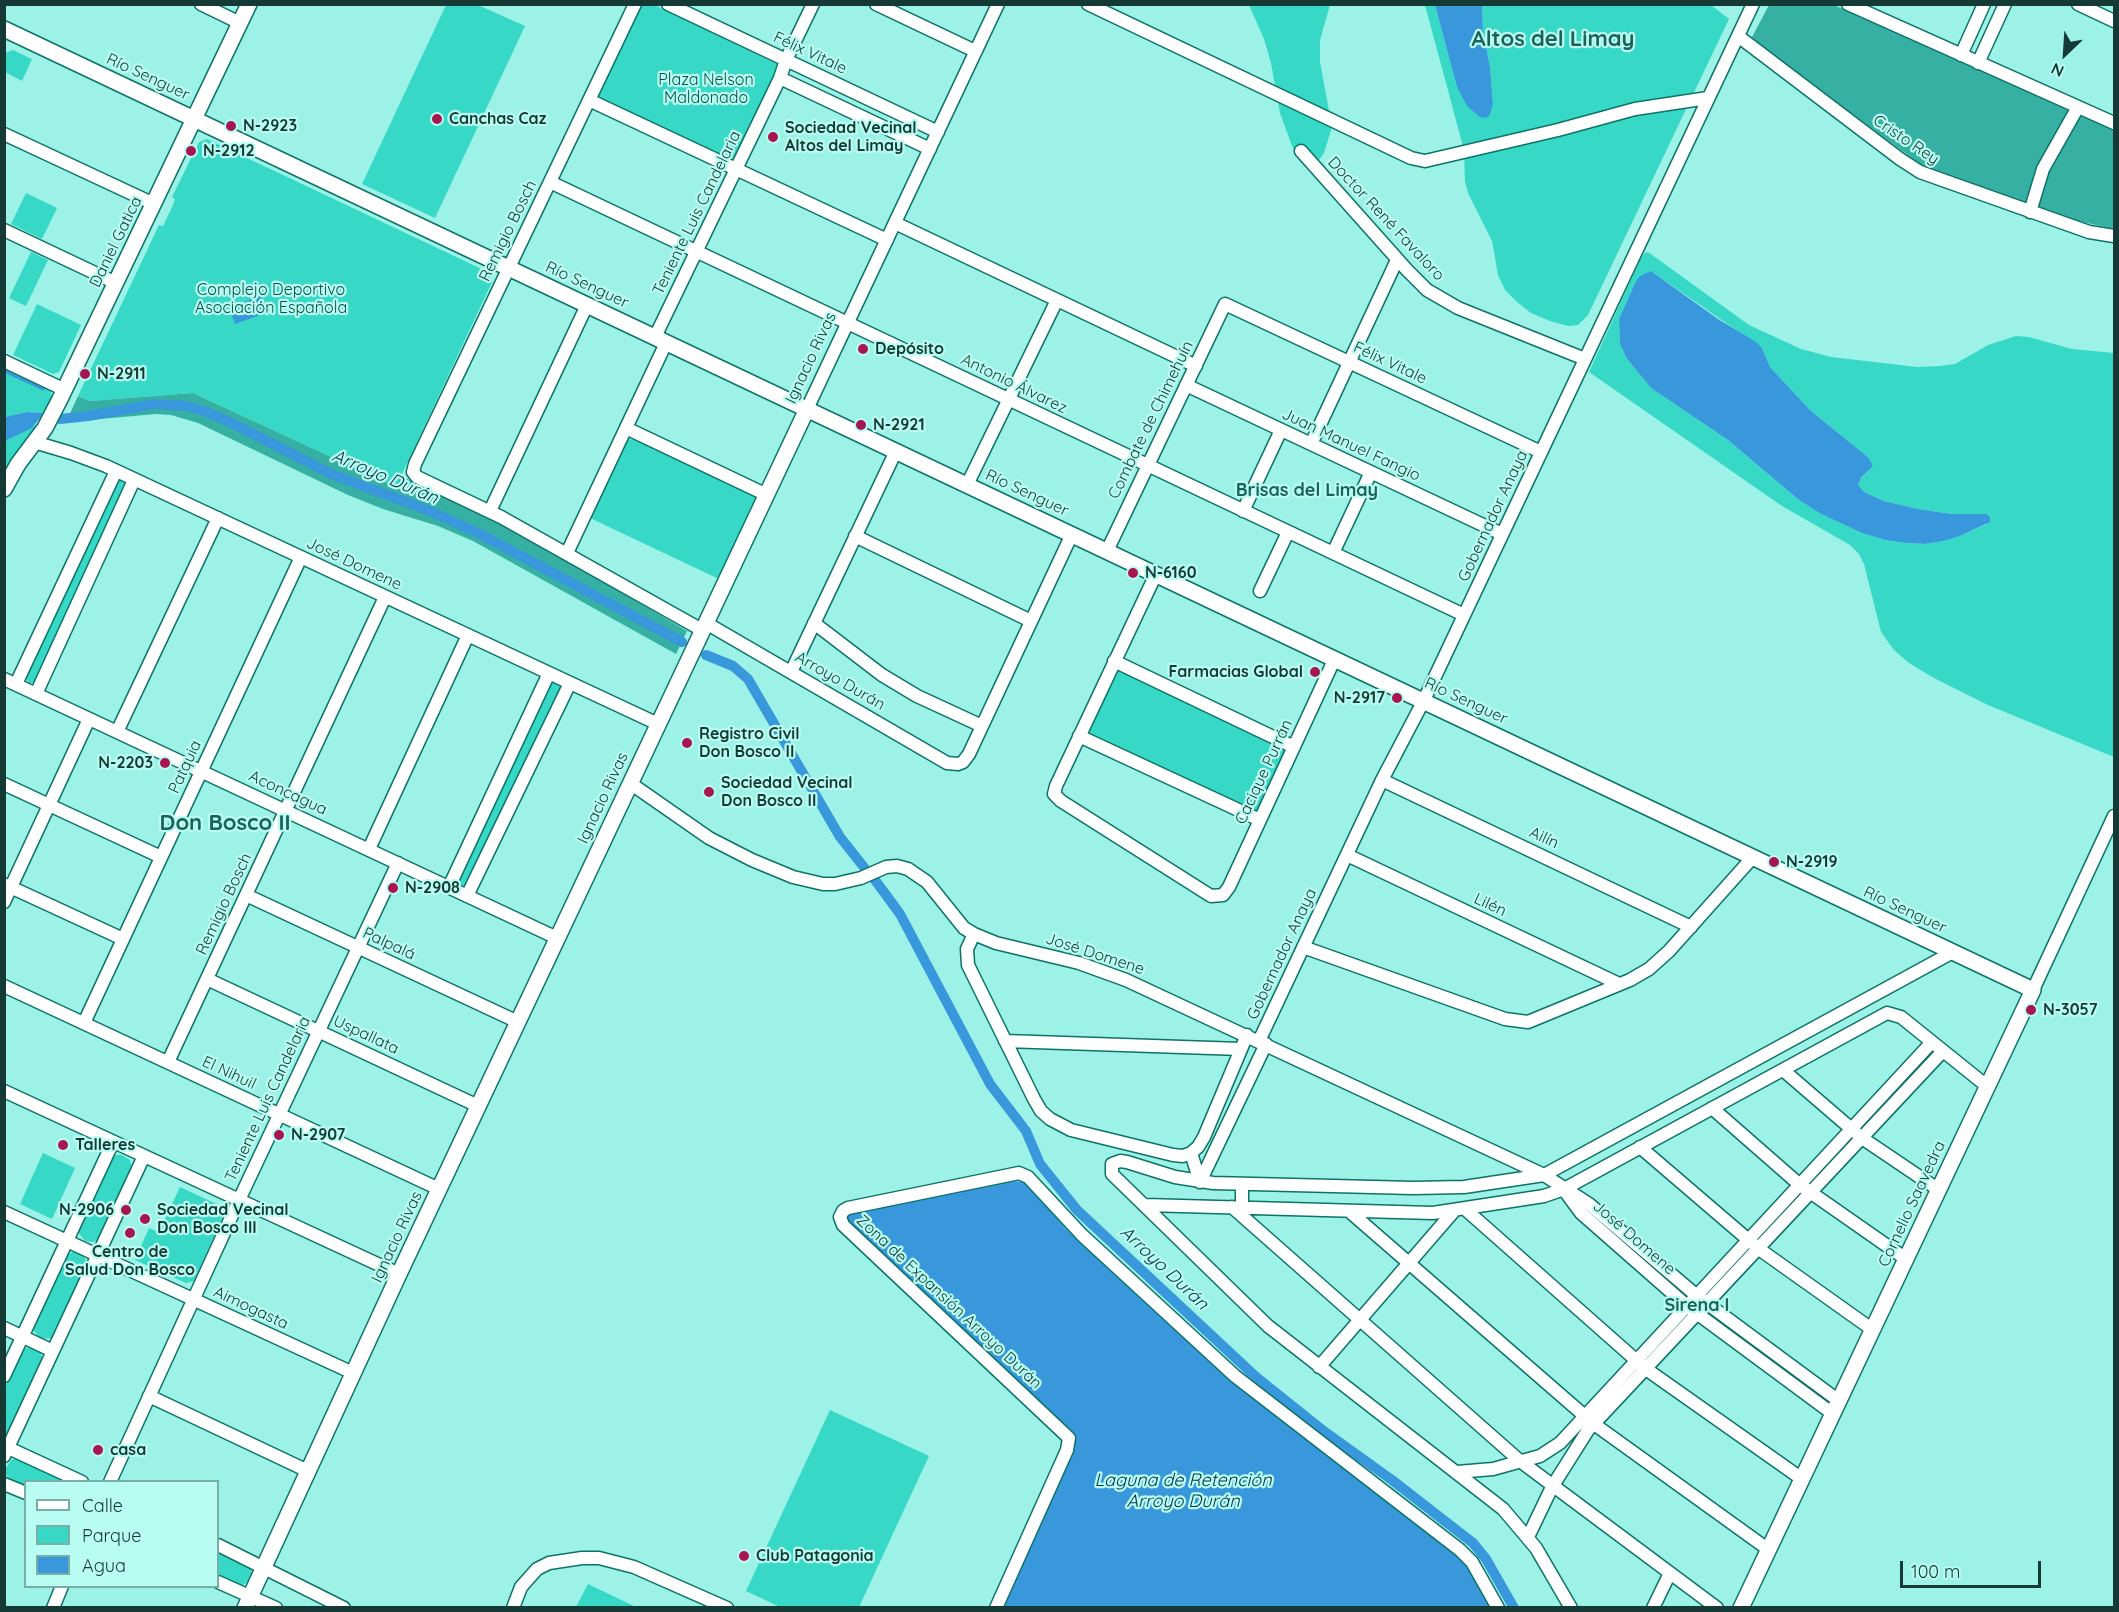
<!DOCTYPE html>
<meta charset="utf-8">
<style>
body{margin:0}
#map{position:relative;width:2119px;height:1612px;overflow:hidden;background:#9cf2e6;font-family:Quicksand,sans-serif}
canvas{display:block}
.frame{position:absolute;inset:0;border:6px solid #153935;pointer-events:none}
.legend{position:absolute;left:24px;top:1480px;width:195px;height:108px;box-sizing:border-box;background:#b9fcf1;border:2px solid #77aea6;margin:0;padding:8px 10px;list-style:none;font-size:18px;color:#153935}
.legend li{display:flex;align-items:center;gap:12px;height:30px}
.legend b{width:30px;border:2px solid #77aea6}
.north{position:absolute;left:2035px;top:24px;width:60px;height:60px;-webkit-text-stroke:4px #b9fcf1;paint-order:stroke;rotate:205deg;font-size:16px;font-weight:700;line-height:24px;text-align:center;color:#153935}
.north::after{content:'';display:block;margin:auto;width:21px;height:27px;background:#153935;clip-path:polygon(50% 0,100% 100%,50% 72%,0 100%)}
.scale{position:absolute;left:1900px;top:1561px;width:141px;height:27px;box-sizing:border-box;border:3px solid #153935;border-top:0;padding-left:8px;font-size:18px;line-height:21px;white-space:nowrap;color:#153935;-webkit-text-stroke:4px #b9fcf1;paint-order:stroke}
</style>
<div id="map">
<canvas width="2119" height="1612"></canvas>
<div class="frame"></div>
<ul class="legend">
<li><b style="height:8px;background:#fff"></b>Calle</li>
<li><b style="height:16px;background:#37d8c6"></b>Parque</li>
<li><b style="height:16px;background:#3998dc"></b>Agua</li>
</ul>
<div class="north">N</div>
<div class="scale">100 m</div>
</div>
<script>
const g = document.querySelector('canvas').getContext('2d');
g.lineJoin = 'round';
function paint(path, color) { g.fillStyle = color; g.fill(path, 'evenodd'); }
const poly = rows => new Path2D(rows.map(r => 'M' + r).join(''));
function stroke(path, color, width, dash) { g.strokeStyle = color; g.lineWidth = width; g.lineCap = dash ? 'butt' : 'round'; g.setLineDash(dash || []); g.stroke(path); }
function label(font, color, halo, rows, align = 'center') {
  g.font = font + ' Quicksand,sans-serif'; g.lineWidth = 4.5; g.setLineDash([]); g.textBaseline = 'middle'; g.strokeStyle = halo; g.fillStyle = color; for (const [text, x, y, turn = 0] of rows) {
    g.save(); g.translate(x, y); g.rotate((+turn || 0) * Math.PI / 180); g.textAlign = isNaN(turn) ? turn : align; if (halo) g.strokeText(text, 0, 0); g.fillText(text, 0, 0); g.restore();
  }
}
const green = poly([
 [446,5,478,5,525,26,435,218,362,184],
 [640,5,654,5,777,64,778,68,735,159,727,159,599,97,598,94],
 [1249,5,1330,5,1320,40,1320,62,1332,127,1324,153,1319,160,1311,163,1297,155,1292,146,1280,113,1271,63,1264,39],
 [1425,5,1435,5,1457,87,1490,115,1493,104,1490,67,1483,32,1482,5,1711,5,1729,19,1588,315,1578,325,1568,326,1550,321,1531,313,1517,302,1505,290,1498,275,1492,241,1468,193,1465,181,1464,151,1460,135],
 [13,50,32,59,22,81,5,72,5,53],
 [207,139,488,272,492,282,396,487,193,393,90,401,78,396,159,225,163,226,172,207,175,199,172,197,199,142],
 [26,193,57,208,42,239,11,224],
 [31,252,48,260,26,306,9,298],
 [1648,252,1749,325,1801,349,1831,357,1917,367,1940,366,1955,364,1988,345,2016,336,2029,337,2072,349,2114,353,2114,757,1988,705,1932,677,1909,663,1893,649,1881,632,1864,564,1859,554,1850,545,1782,506,1589,372,1641,258,1645,253],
 [1654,273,1762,348,1770,367,1811,411,1869,458,1873,466,1859,481,1858,486,1864,492,1884,501,1918,509,1952,514,1986,514,1987,524,1960,536,1944,541,1925,544,1906,543,1885,540,1862,533,1821,514,1799,500,1728,440,1651,388,1627,359,1620,344,1619,319,1635,283],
 [37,304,81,325,59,372,53,374,13,355],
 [5,366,48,388,51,391,52,400,47,413,27,412,5,417],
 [36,425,40,425,5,474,5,441],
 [629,439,636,440,752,495,757,499,721,580,590,518,625,443],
 [117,479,122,479,127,483,35,683,29,683,25,677],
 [1119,669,1287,749,1258,811,1254,812,1091,735,1089,729,1116,671],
 [555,681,560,685,561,689,465,886,461,885,458,881,551,682],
 [43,1153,75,1168,52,1219,20,1204],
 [118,1155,122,1155,130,1160,132,1169,101,1238,93,1242,85,1241,77,1231,113,1156],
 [180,1187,221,1206,224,1214,194,1281,186,1283,135,1260,149,1228,159,1232],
 [73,1252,78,1253,85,1258,88,1267,53,1338,40,1339,33,1329,64,1256],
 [29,1347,33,1348,41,1353,43,1362,8,1433,5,1434,5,1383,18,1355,20,1351],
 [830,1410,929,1456,859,1607,780,1607,746,1591],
 [20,1457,74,1481,26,1482,25,1489,9,1481,5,1472,6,1468,11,1460],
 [218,1548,250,1566,252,1575,248,1582,241,1586,218,1578],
 [588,1584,636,1607,576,1607]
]);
const forest = poly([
 [1769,5,1834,5,2114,130,2114,229,2069,219,1934,171,1920,164,1751,39],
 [193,393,396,487,401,476,510,528,687,631,676,654,473,541,438,526,383,509,348,495,198,423,171,415,156,414,66,422,78,396,90,401]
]);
const water = poly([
 [1435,5,1482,5,1483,32,1490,67,1493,104,1490,115,1486,118,1480,117,1467,106,1457,87],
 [1651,271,1718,319,1756,342,1762,348,1770,367,1811,411,1869,458,1873,466,1861,478,1858,485,1864,492,1884,501,1918,509,1952,514,1986,514,1990,517,1990,522,1960,536,1944,541,1925,544,1906,543,1885,540,1862,533,1821,514,1799,500,1728,440,1651,388,1627,359,1620,344,1619,319,1635,283,1640,276],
 [260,296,266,313,235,324,229,308],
 [27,412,44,413,32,428,5,441,5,417],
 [1014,1181,1022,1182,1029,1186,1066,1229,1252,1398,1453,1550,1472,1571,1493,1607,1001,1607,1074,1449,1074,1437,845,1222,846,1214,851,1212]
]);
const stream = poly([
 [4,371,43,389]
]);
const canal = poly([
 [60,419,88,416,155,404,186,406,201,410,232,423,331,474,430,511,480,534,682,642],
 [706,655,733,666,748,679,840,837,867,871],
 [875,880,900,914,990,1084,1026,1131,1040,1164,1077,1210,1256,1377,1321,1429,1392,1480,1473,1543,1486,1559,1514,1608]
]);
const minor = poly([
 [201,4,240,23],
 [635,4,415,464,413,472,417,477,501,517,702,630],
 [668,4,938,132],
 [876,4,975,51],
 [1088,4,1411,158,1425,161,1558,130,1635,109,1708,98],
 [1848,4,2114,123],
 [2078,4,2114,21],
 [1738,36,1900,159,1920,172,2089,232,2114,236],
 [1961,55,1984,4],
 [1978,63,2005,4],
 [780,78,930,149],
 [589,100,887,240],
 [4,134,154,204],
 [1301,151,1407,270,1427,290,1458,308,1585,359],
 [550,182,1464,615],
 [2030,212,2043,169,2078,107],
 [895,223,1196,366],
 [4,230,116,283],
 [655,337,780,78,786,60,813,4],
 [4,361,65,390],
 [1186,385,1502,534],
 [807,409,998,4],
 [626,428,767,495],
 [34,442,71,453,106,466,658,724],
 [1311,444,1397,260],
 [967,485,1057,300],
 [490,511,587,305],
 [1243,511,1281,430],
 [855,536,1031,621],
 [1107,551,1225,304,1541,452],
 [567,553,666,343],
 [1333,553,1371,472],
 [1156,574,1056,786,1054,794,1061,801,1211,896,1223,895,1229,887,1335,658],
 [1260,591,1288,532],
 [706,623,947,763,958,764,963,762,969,754,1072,534],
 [814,623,882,675,917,696,982,726],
 [1114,661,1294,747],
 [791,672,896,451],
 [4,679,557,938],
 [16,684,116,471],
 [36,694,134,480],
 [117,732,218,518],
 [1079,736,1260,820],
 [1382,780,1691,927],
 [630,783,709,838,752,860,793,877,823,884,835,884,861,878,886,867,897,866,908,869,927,882,964,928,974,934,996,943,1079,963,1126,980,1544,1175,1589,1204,1697,1296,1839,1401],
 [4,784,161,857],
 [369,849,468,635],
 [1347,855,1619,984],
 [6,885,123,939],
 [449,887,549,673],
 [246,895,518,1022],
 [467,896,570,683],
 [4,902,89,719],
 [974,934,967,949,968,965,1034,1099,1041,1111,1050,1119,1071,1130,1173,1155,1183,1156,1191,1153,1198,1147,1204,1137,1247,1035],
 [1303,947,1505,1019,1528,1022,1630,980,1649,969,1669,951,1753,857],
 [207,979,478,1106],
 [4,986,439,1189],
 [2033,990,2114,816],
 [84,1023,301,557],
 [1005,1041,1241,1049],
 [1259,1041,1382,780,1424,700,1753,4],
 [168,1062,385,597],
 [1783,1070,1862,1138,1939,1190],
 [4,1091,399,1274],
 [1712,1108,1800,1185,1906,1259],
 [1640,1147,1759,1249,1873,1330],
 [1191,1153,1200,1182],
 [1200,1182,1266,1044],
 [1242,1184,1242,1208],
 [1564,1190,1581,1213,1687,1306,1833,1414],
 [1145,1205,1433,1213,1544,1196,1564,1189,1887,1013,1901,1017,1988,1087],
 [1232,1207,1520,1461,1717,1608],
 [1465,1209,1646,1369,1802,1479],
 [1349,1211,1594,1424,1769,1550],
 [4,1212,353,1373],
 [4,1328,53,1351],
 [1319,1367,1454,1211],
 [4,1376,113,1142],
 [149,1396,308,1471],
 [4,1446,82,1482],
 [4,1456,144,1156],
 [1457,1472,1493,1469,1540,1456,1560,1443,1932,1042],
 [110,1482,239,1200,398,863],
 [4,1484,26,1493],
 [1528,1537,1552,1487,1588,1430,1943,1051],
 [218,1545,344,1608],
 [218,1582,276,1608],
 [53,1608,62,1586],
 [513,1608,521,1587,537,1569,549,1563,582,1558,599,1558,634,1567,727,1608],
 [996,1608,1067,1450,1069,1438,843,1225,840,1217,843,1211,848,1208,1019,1173,1028,1177,1082,1235,1235,1376,1460,1550,1472,1562,1498,1608],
 [1571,1608,1536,1548,1503,1509,1268,1326,1112,1174,1112,1164,1120,1161,1127,1162,1175,1177,1213,1183,1413,1188,1464,1187,1544,1175,1953,952],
 [1653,1608,1670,1573]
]);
const major = poly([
 [4,29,2033,990,1741,1608],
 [4,489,18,464,45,428,60,399,249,4],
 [245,1608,399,1274,807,409]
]);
const markers = [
 [437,119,6,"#a81652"],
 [231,126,6,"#a81652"],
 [773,137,6,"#a81652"],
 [191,151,6,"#a81652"],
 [863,349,6,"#a81652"],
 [85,374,6,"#a81652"],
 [861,425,6,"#a81652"],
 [1133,573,6,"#a81652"],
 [1315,672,6,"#a81652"],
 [1397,698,6,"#a81652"],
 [687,743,6,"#a81652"],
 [165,763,6,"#a81652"],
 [709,792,6,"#a81652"],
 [1774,862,6,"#a81652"],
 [393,888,6,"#a81652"],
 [2031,1010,6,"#a81652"],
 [279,1135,6,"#a81652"],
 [63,1145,6,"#a81652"],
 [126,1210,6,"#a81652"],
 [145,1219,6,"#a81652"],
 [130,1233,6,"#a81652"],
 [98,1450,6,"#a81652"],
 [744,1556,6,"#a81652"]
];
const streetNames = [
 ["Félix Vitale",810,53,25],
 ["Río Senguer",148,77,25],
 ["Cristo Rey",1906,140,34],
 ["Teniente Luis Candelaria",697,213,-64],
 ["Doctor René Favaloro",1386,219,47],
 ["Remigio Bosch",508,231,-64],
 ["Daniel Gatica",116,242,-64],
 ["Río Senguer",587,285,25],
 ["Ignacio Rivas",811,358,-65],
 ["Félix Vitale",1390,363,25],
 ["Antonio Álvarez",1014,384,26],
 ["Combate de Chimehuín",1151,420,-64],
 ["Juan Manuel Fangio",1351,445,25],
 ["Río Senguer",1027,493,25],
 ["Gobernador Anaya",1493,516,-65],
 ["José Domene",354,564,25],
 ["Arroyo Durán",840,681,30],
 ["Río Senguer",1466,701,25],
 ["Patquia",185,767,-65],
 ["Cacique Purrán",1264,772,-65],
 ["Aconcagua",288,793,25],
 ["Ignacio Rivas",603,798,-65],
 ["Ailín",1544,838,25],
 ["Remigio Bosch",224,904,-65],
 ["Lilén",1490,905,25],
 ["Río Senguer",1905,910,25],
 ["Palpalá",389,944,25],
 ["José Domene",1095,954,18],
 ["Gobernador Anaya",1282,954,-65],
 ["Uspallata",366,1035,25],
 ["El Nihuil",229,1073,25],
 ["Teniente Luis Candelaria",268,1099,-65],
 ["Cornelio Saavedra",1912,1204,-65],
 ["Ignacio Rivas",397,1237,-65],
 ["José Domene",1634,1238,41],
 ["Zona de Expansión Arroyo Durán",949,1302,43],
 ["Aimogasta",251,1308,25]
];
const parkNames = [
 ["Plaza Nelson",706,80],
 ["Maldonado",706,98],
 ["Complejo Deportivo",271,290],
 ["Asociación Española",271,308]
];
const poiNames = [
 ["Canchas Caz",449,119],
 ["N-2923",243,126],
 ["Sociedad Vecinal",785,128],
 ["Altos del Limay",785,146],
 ["N-2912",203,151],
 ["Depósito",875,349],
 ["N-2911",97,374],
 ["N-2921",873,425],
 ["N-6160",1145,573],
 ["Farmacias Global",1303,672,"right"],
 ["N-2917",1385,698,"right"],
 ["Registro Civil",699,734],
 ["Don Bosco II",699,752],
 ["N-2203",153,763,"right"],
 ["Sociedad Vecinal",721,783],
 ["Don Bosco II",721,801],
 ["N-2919",1786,862],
 ["N-2908",405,888],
 ["N-3057",2043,1010],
 ["N-2907",291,1135],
 ["Talleres",75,1145],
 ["N-2906",114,1210,"right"],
 ["Sociedad Vecinal",157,1210],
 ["Don Bosco III",157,1228],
 ["Centro de",130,1252,"center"],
 ["Salud Don Bosco",130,1270,"center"],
 ["casa",110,1450],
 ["Club Patagonia",756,1556]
];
const waterNames = [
 ["Arroyo Durán",385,477,23],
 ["Arroyo Durán",1164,1268,43],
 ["Laguna de Retención",1183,1481],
 ["Arroyo Durán",1183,1502]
];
const neighbourhoodNames = [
 ["Brisas del Limay",1307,491],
 ["Sirena I",1697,1306]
];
const districtNames = [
 ["Altos del Limay",1553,39],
 ["Don Bosco II",225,823]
];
paint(green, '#37d8c6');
paint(forest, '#36b0a2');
paint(water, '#3998dc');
stroke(stream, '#3998dc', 3);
stroke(canal, '#3998dc', 10);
stroke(minor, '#0c7368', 15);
stroke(major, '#0c7368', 18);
stroke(minor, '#fff', 12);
stroke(major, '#fff', 15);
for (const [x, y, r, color] of markers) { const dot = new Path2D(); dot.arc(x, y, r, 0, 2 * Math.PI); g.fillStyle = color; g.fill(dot); stroke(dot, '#b9fcf1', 2); }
label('16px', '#153935', '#b9fcf1', streetNames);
label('16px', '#074f48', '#b9fcf1', parkNames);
label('bold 16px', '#153935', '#b9fcf1', poiNames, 'left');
label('italic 18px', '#062f4a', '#b9fcf1', waterNames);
label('bold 18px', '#1d625a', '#b9fcf1', neighbourhoodNames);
label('bold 22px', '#1d625a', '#b9fcf1', districtNames);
</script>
